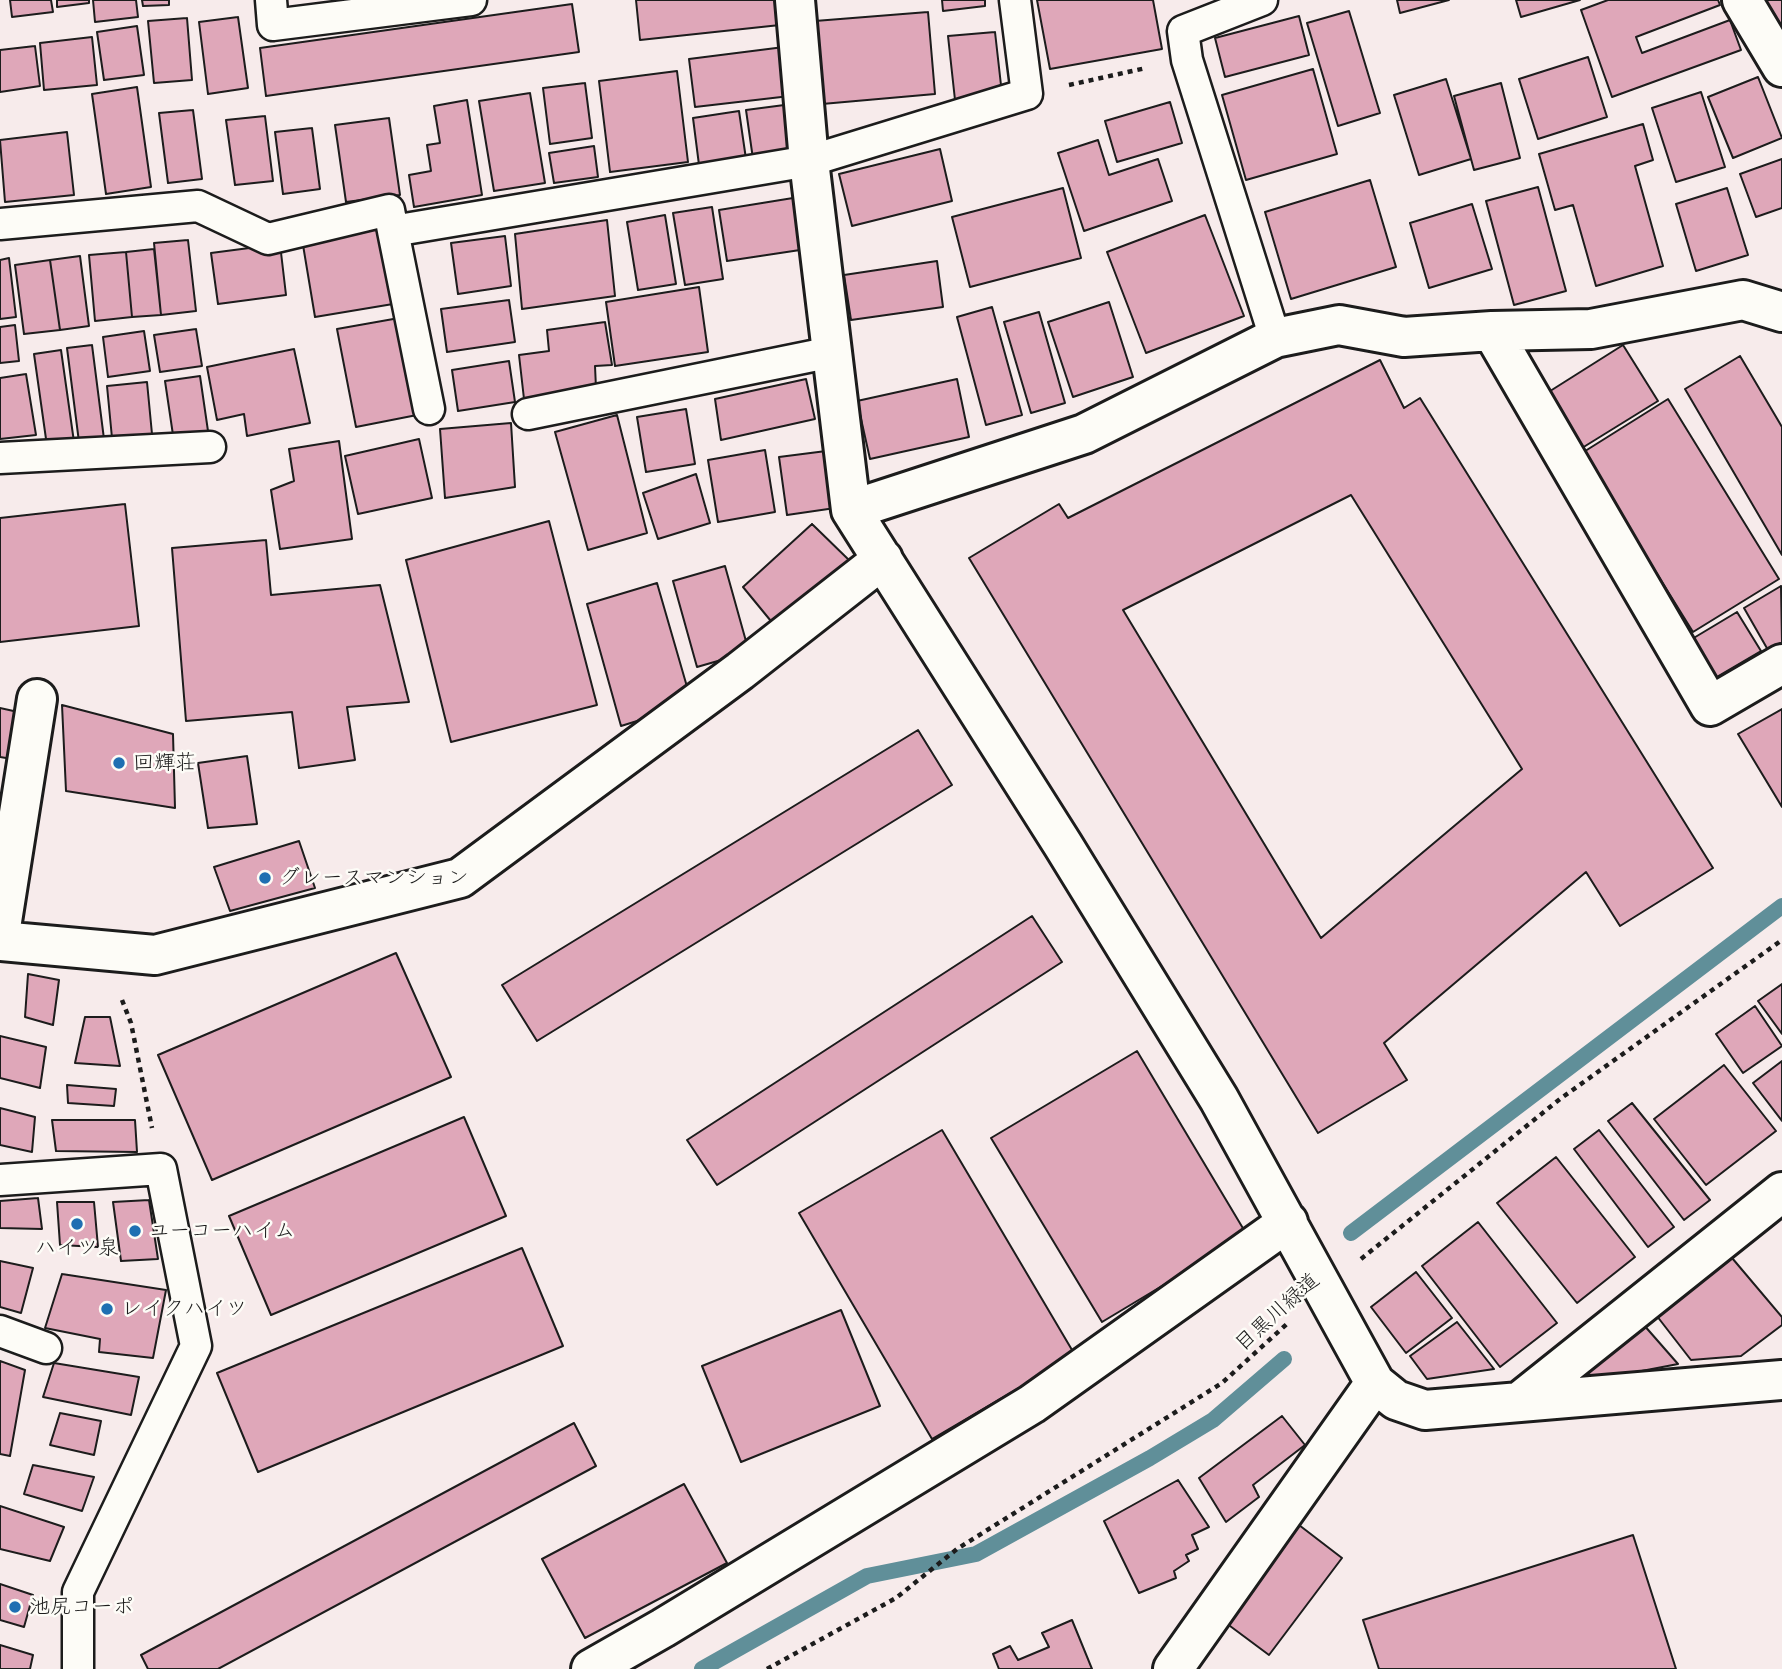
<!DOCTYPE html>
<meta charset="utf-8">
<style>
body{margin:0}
canvas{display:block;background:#f7ebeb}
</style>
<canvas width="1782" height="1669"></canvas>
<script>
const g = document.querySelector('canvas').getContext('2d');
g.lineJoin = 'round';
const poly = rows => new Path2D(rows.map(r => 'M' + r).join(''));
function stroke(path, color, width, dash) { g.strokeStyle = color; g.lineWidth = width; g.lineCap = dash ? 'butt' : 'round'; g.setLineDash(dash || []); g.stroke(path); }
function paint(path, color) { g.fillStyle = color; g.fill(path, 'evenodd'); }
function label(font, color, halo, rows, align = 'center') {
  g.font = font + ' Mali,"Klee One",sans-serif'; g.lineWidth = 5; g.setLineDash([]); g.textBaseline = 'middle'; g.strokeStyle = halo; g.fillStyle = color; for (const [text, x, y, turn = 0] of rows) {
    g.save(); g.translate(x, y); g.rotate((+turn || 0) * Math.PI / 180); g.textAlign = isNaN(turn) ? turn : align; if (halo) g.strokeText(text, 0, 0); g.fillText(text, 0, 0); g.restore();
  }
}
const stream = poly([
 [1351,1233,1782,906],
 [702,1669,867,1576,976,1554,1150,1458,1213,1420,1284,1359]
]);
const building = poly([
 [10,0,51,0,53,12,12,17,10,0],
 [57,0,89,0,89,3,57,7,57,0],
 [93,0,136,0,138,17,95,22,93,0],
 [142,0,169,0,169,5,143,6,142,0],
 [636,0,778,0,780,25,640,40,636,0],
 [942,0,985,0,985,6,943,11,942,0],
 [1037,0,1153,0,1162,49,1050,69,1037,0],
 [1397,0,1449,0,1400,13,1397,0],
 [1516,0,1580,0,1521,17,1516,0],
 [1608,0,1718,0,1720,5,1636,37,1642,53,1730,20,1741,50,1612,97,1581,10,1608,0],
 [1757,0,1782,0,1782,37,1757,0],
 [572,4,579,52,266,96,260,48,572,4],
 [1349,11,1380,113,1338,126,1307,23,1349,11],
 [928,12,935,94,822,104,815,21,928,12],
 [1299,16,1309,55,1225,77,1215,38,1299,16],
 [238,17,248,88,208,94,199,22,238,17],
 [187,18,192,80,154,83,148,21,187,18],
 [137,26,144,75,104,80,97,32,137,26],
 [995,32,1002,94,955,100,948,36,995,32],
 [92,37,97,85,44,90,40,43,92,37],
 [35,46,40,86,0,92,0,50,35,46],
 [784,47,790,96,695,107,689,59,784,47],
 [1588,57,1607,117,1538,139,1519,79,1588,57],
 [1313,69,1337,154,1246,180,1222,95,1313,69],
 [677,71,688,162,610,172,599,81,677,71],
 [1758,77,1782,138,1733,158,1708,97,1758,77],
 [1446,79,1471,159,1419,175,1394,95,1446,79],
 [585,83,592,138,550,144,543,88,585,83],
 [1501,83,1520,158,1474,170,1454,96,1501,83],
 [137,87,151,187,106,194,92,94,137,87],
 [1701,92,1725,167,1676,182,1652,108,1701,92],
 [530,93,545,183,494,191,479,101,530,93],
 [467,100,482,195,414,207,409,175,431,171,427,145,440,143,434,106,467,100],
 [1170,102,1182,143,1117,162,1105,121,1170,102],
 [792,104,799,153,753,159,746,110,792,104],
 [193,110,202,179,168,183,159,113,193,110],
 [739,111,746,159,699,165,693,118,739,111],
 [265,116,273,181,235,185,226,120,265,116],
 [389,118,400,195,346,202,335,125,389,118],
 [1643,124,1653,160,1635,166,1663,266,1596,286,1573,205,1555,210,1539,154,1643,124],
 [312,128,320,189,283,194,275,132,312,128],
 [67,132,74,195,5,202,0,140,67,132],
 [1098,140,1109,175,1158,159,1172,201,1084,231,1058,153,1098,140],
 [594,146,598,177,554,183,549,153,594,146],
 [940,149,952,201,852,226,839,174,940,149],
 [1782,159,1782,208,1756,217,1740,174,1782,159],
 [1370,180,1396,267,1291,299,1265,212,1370,180],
 [1538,187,1566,291,1514,305,1486,201,1538,187],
 [1063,188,1081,258,970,287,952,217,1063,188],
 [1727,188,1748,255,1696,271,1676,204,1727,188],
 [793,198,800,250,727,261,719,210,793,198],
 [1472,204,1492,269,1429,288,1410,223,1472,204],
 [712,207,723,279,685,285,673,213,712,207],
 [665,215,676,284,638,290,627,222,665,215],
 [1205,215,1244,316,1146,353,1107,252,1205,215],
 [607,220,615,296,522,309,515,234,607,220],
 [381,228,399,303,315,317,303,245,381,228],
 [505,236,511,286,458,294,451,243,505,236],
 [188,240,196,311,161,315,154,243,188,240],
 [280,244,286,295,218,304,211,253,280,244],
 [154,249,161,315,132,317,126,252,154,249],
 [126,252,132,317,95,321,89,255,126,252],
 [80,256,89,326,60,330,50,260,80,256],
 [9,258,16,317,0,319,0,260,9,258],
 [50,260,60,330,24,334,15,265,50,260],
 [937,261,943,307,851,320,844,275,937,261],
 [699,287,708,352,615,366,606,302,699,287],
 [509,300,515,342,447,352,441,309,509,300],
 [1109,302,1133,377,1073,397,1048,322,1109,302],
 [992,307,1022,415,986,425,957,317,992,307],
 [1039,312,1065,403,1031,413,1004,322,1039,312],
 [399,318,417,415,356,427,337,329,399,318],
 [605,322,612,365,595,366,596,388,524,399,519,355,549,351,547,330,605,322],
 [15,325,19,361,0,363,0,327,15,325],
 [196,329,202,366,160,372,154,335,196,329],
 [144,331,150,371,108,377,103,337,144,331],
 [92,345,104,439,79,442,67,348,92,345],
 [1623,345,1658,401,1582,448,1547,393,1623,345],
 [294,349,310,423,247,436,244,414,217,420,207,367,294,349],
 [61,350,74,442,47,446,34,354,61,350],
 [1740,356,1782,427,1782,555,1685,389,1740,356],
 [1380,360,1404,408,1420,398,1713,868,1620,926,1586,872,1384,1043,1407,1080,1318,1133,969,558,1059,504,1068,518,1380,360],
 [1351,495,1522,769,1321,938,1123,610,1351,495],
 [509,361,515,402,458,411,452,370,509,361],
 [26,374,36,435,0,439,0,378,26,374],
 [200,376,208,431,173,435,165,381,200,376],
 [806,379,815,419,721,440,715,399,806,379],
 [957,379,969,437,870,459,857,401,957,379],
 [147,382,152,434,112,438,107,386,147,382],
 [1668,399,1779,579,1693,632,1582,453,1668,399],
 [686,409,695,464,646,472,637,417,686,409],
 [617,415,647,533,588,550,555,432,617,415],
 [511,423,515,487,445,498,440,429,511,423],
 [419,439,432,498,358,514,345,456,419,439],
 [339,441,352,539,280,549,271,490,294,481,289,449,339,441],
 [765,450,775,512,718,522,708,460,765,450],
 [834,450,842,507,787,515,779,457,834,450],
 [696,474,710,523,658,539,643,493,696,474],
 [125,504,139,626,0,642,0,518,125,504],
 [549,521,597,705,451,742,406,560,549,521],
 [812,524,851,562,775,626,743,587,812,524],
 [266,540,271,595,380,585,409,702,347,707,355,760,299,768,292,712,186,721,172,548,266,540],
 [725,566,749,652,697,667,673,581,725,566],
 [657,583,692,704,621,726,587,604,657,583],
 [1781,586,1782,642,1768,650,1744,608,1781,586],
 [1737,612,1761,651,1715,678,1692,639,1737,612],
 [62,705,173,734,175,808,66,791,62,705],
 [0,708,18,712,12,759,0,757,0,708],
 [1782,709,1782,807,1738,734,1782,709],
 [918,730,952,785,537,1041,502,985,918,730],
 [247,756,257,824,208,828,198,763,247,756],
 [299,841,315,888,230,911,214,867,299,841],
 [1032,916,1062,962,717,1185,687,1140,1032,916],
 [396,953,451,1077,212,1180,158,1055,396,953],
 [28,974,59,980,53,1025,25,1017,28,974],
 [1782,984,1782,1034,1758,1001,1782,984],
 [1755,1006,1782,1046,1743,1073,1716,1034,1755,1006],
 [85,1017,110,1017,120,1066,75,1063,85,1017],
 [0,1036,46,1047,40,1088,0,1078,0,1036],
 [1137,1051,1247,1235,1102,1322,991,1138,1137,1051],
 [1782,1061,1782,1121,1753,1083,1782,1061],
 [1724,1065,1776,1131,1706,1185,1654,1119,1724,1065],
 [67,1085,116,1089,114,1106,68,1103,67,1085],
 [1632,1103,1710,1200,1684,1220,1608,1121,1632,1103],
 [0,1108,35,1117,32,1152,0,1145,0,1108],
 [464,1117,506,1216,271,1315,229,1216,464,1117],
 [52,1120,135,1120,137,1152,56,1151,52,1120],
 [942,1130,1075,1355,932,1439,799,1213,942,1130],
 [1599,1130,1674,1227,1648,1247,1574,1149,1599,1130],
 [1556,1157,1635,1257,1577,1303,1497,1203,1556,1157],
 [38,1198,42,1229,0,1228,0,1201,38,1198],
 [149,1200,158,1259,121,1261,113,1202,149,1200],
 [57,1202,94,1202,98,1247,60,1245,57,1202],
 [1478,1222,1557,1323,1500,1367,1422,1266,1478,1222],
 [522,1248,563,1346,258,1472,217,1373,522,1248],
 [1727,1252,1782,1317,1782,1325,1741,1356,1691,1360,1653,1311,1727,1252],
 [0,1261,33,1268,21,1313,0,1307,0,1261],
 [1416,1272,1452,1318,1406,1353,1371,1307,1416,1272],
 [62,1274,166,1290,153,1358,99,1352,100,1339,45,1328,62,1274],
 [841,1310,880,1406,741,1462,702,1366,841,1310],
 [1457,1322,1494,1369,1427,1379,1410,1356,1457,1322],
 [1643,1324,1678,1364,1600,1379,1578,1370,1643,1324],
 [0,1361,25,1370,10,1456,0,1454,0,1361],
 [54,1363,139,1377,131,1415,43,1397,54,1363],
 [60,1413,101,1421,94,1455,50,1445,60,1413],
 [1282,1416,1305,1445,1253,1485,1259,1497,1226,1522,1199,1478,1282,1416],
 [574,1423,596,1466,218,1669,148,1669,141,1655,574,1423],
 [33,1465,94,1477,82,1511,24,1494,33,1465],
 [1178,1480,1209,1527,1192,1535,1198,1549,1186,1555,1189,1561,1174,1571,1176,1578,1139,1593,1104,1521,1178,1480],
 [684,1484,727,1563,585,1638,542,1559,684,1484],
 [0,1506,64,1527,50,1561,0,1549,0,1506],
 [1299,1525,1342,1558,1269,1655,1226,1623,1299,1525],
 [1633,1535,1676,1669,1379,1669,1363,1620,1633,1535],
 [0,1584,33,1595,24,1627,0,1620,0,1584],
 [1072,1620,1092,1669,999,1669,993,1654,1010,1646,1018,1660,1049,1647,1042,1633,1072,1620],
 [0,1645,33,1655,30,1669,0,1669,0,1645]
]);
const path = poly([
 [1069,85,1146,68],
 [122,1000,131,1023,152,1128],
 [1361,1259,1560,1099,1782,940],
 [767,1669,896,1598,957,1549,1222,1383,1289,1322]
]);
const lane = poly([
 [271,0,273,25,471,0],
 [1262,0,1183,31,1187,60,1275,338],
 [0,224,198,206,268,239,389,210,393,231,809,161,1027,94,1015,0],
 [393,231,429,409],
 [528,414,832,352],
 [0,458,210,447],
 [0,1180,161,1169,196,1346,78,1592,78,1669],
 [0,1331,46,1348]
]);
const street = poly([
 [795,0,809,161,851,510,1063,845,1219,1099,1375,1383,1396,1400,1425,1410,1782,1380],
 [1742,0,1782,67],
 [1492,331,1710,706,1782,664],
 [851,510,1084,434,1275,338,1339,325,1404,337,1492,331,1591,329,1743,300,1782,312],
 [0,934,37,699],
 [0,941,155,955,460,878,740,671,883,559],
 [1519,1402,1782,1192],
 [591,1669,663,1628,1032,1404,1288,1222],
 [1173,1669,1375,1383]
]);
const markers = [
 [119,763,7,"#1f6fb2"],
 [265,878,7,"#1f6fb2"],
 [77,1224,7,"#1f6fb2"],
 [135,1231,7,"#1f6fb2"],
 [107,1309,7,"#1f6fb2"],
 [15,1607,7,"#1f6fb2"]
];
const poiNames = [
 ["回輝荘",133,763],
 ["グレースマンション",279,878],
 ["ユーコーハイム",149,1231],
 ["ハイツ泉",77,1248,"center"],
 ["レイクハイツ",121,1309],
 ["池尻コーポ",29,1607]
];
const streetNames = [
 ["目黒川緑道",1277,1312,-42]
];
stroke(stream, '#608f99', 16);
paint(building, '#dfa7b9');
stroke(building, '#1c1c1c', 2);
stroke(lane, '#1c1c1c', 35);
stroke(street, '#1c1c1c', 44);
stroke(path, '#1c1c1c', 4.5, [5, 5]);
stroke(lane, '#fdfcf7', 30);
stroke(street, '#fdfcf7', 38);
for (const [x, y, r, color] of markers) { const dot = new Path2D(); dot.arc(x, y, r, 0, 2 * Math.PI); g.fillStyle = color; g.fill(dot); stroke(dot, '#fdfcf7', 2.5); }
label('21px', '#1c1c1c', '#fdfcf7', poiNames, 'left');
label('21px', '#1c1c1c', '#fdfcf7', streetNames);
</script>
